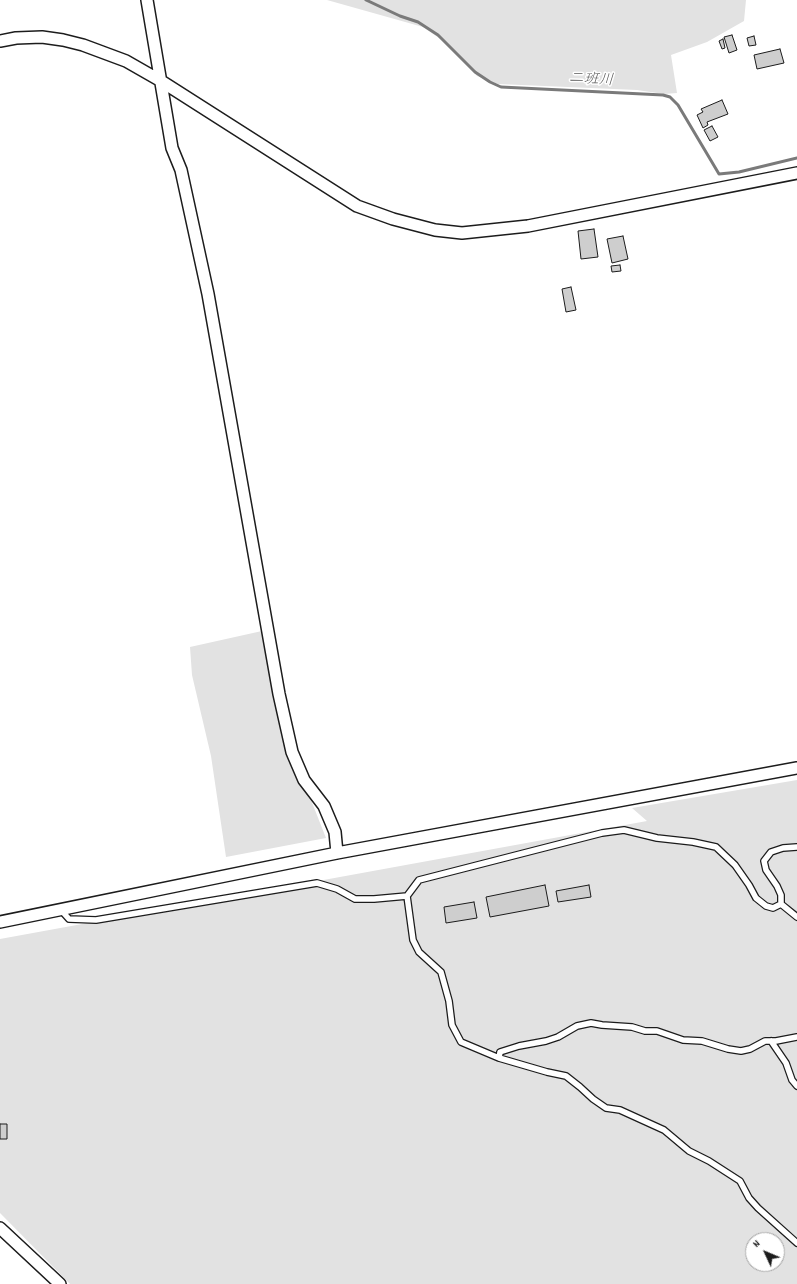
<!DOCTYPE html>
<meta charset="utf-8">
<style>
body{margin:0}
#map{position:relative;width:797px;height:1284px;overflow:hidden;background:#fff;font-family:Dekko,sans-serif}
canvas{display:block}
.north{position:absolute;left:745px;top:1232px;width:40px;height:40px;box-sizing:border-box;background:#fff;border:1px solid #a4a4a4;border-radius:50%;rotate:314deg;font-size:11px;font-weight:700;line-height:16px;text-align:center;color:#1c1c1c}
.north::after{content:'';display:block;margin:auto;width:14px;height:18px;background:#1c1c1c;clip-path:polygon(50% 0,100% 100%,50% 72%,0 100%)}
</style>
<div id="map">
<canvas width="797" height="1284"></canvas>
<div class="north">N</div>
</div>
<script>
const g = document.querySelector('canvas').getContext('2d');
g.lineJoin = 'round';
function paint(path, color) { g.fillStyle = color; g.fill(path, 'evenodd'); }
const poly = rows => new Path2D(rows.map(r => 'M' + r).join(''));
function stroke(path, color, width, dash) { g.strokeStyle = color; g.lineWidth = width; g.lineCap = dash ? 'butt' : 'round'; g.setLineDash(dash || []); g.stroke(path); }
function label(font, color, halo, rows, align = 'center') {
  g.font = font + ' Dekko,"Klee One",sans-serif'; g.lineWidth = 3; g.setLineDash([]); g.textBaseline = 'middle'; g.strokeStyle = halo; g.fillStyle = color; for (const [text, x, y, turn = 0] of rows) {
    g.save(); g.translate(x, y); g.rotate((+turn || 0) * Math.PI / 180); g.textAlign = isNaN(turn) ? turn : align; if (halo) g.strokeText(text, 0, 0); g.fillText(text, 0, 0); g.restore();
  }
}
const green = poly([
 [327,0,746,0,744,21,707,42,671,55,677,93,664,94,637,90,498,84,477,76,449,45,423,27],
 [262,631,293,769,311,800,326,838,226,857,211,756,192,675,190,647],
 [797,780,797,1284,70,1284,0,1213,0,939,647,821,632,808],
 [753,1240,777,1240,777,1264,753,1264]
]);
const stream = poly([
 [366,0,400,16,418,22,438,35,475,72,490,82,501,87,663,95,670,97,678,105,719,174,739,172,797,158]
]);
const building = poly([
 [732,35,737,50,729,53,724,37,732,35],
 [754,36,756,45,749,46,747,38,754,36],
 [723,39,725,48,722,49,719,41,723,39],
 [780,49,784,63,757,69,754,55,780,49],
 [722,100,728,114,707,122,708,125,703,128,697,115,703,112,701,109,722,100],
 [712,126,718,137,710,141,704,130,712,126],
 [594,229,598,257,581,259,578,231,594,229],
 [623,236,628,259,612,263,607,239,623,236],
 [620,265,621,271,612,272,611,266,620,265],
 [571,287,576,310,566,312,562,289,571,287],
 [545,885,549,906,490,917,486,897,545,885],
 [589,885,591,897,558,902,556,891,589,885],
 [474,902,477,918,446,923,444,907,474,902],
 [0,1124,7,1124,7,1139,0,1139,0,1124]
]);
const service = poly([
 [407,896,419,880,602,833,624,830,657,838,693,842,716,847,735,865,749,885,756,898,766,906,773,908,781,904,781,895,777,886,766,870,764,861,771,852,783,848,797,847],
 [781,904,797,917],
 [61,910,69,919,96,920,317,883,337,889,355,899,374,899,407,896,413,940,419,952,441,972,449,1001,452,1025,461,1042,499,1058,547,1072,566,1076,580,1087,593,1099,606,1108,620,1110,664,1130,689,1151,709,1161,740,1181,749,1198,758,1208,797,1243],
 [771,1041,786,1063,792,1080,797,1086],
 [499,1058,500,1052,519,1046,546,1041,558,1037,577,1026,591,1023,602,1025,632,1027,645,1031,657,1031,683,1040,702,1041,728,1049,741,1051,750,1049,765,1041,776,1041,797,1037]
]);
const minor = poly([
 [147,0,172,148,181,170,208,294,279,694,292,752,304,780,324,806,335,832,337,853],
 [0,41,16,38,42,37,63,40,83,45,126,61,161,81,357,206,393,219,435,230,462,233,528,226,797,173],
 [0,922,337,853,797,768],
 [0,1228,60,1284]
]);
const waterNames = [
 ["二班川",591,81,3]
];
paint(green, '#e2e2e2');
stroke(stream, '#7a7a7a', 3);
paint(building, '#cecece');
stroke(building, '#1c1c1c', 1);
stroke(service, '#1c1c1c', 8);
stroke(minor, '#1c1c1c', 14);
stroke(service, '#fff', 5.5);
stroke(minor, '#fff', 11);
label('italic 15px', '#5a5a5a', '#fff', waterNames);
</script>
